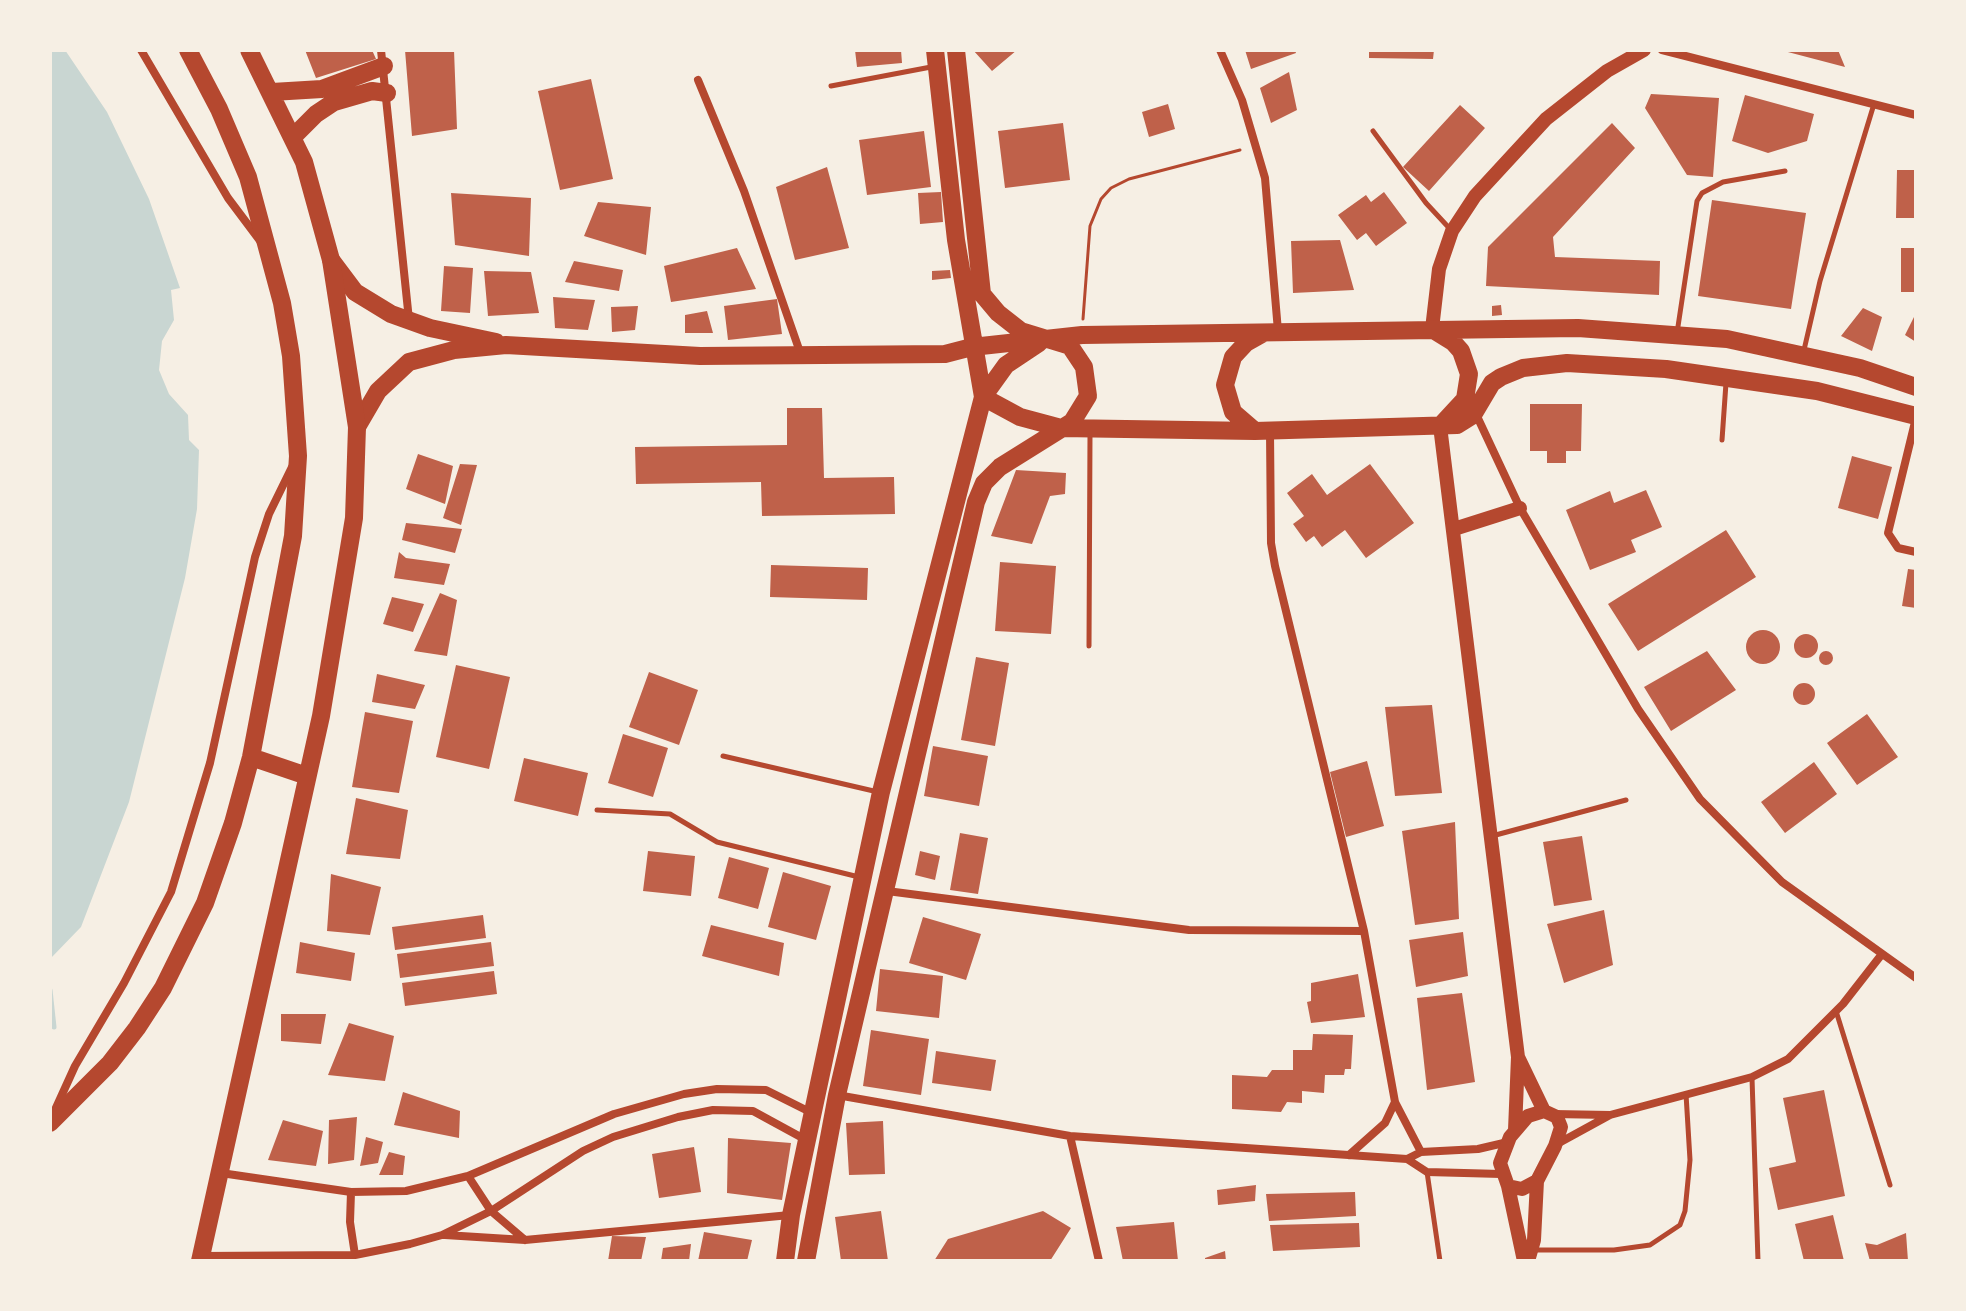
<!DOCTYPE html>
<style>
body{margin:0}
#map{position:relative;width:1966px;height:1311px;overflow:hidden;background:#f6efe4;font-family:Manrope,sans-serif}
canvas{display:block}
.frame{position:absolute;inset:0;border:52px solid #f6efe4;pointer-events:none}
</style>
<div id="map">
<canvas width="1966" height="1311"></canvas>
<div class="frame"></div>
</div>
<script>
const g = document.querySelector('canvas').getContext('2d');
g.lineJoin = 'round';
function paint(path, color) { g.fillStyle = color; g.fill(path, 'evenodd'); }
const poly = rows => new Path2D(rows.map(r => 'M' + r).join(''));
function stroke(path, color, width, dash) { g.strokeStyle = color; g.lineWidth = width; g.lineCap = dash ? 'butt' : 'round'; g.setLineDash(dash || []); g.stroke(path); }
const water = poly([
 [50,50,65,50,107,112,149,199,180,288,171,290,174,320,162,341,159,370,169,394,188,415,189,440,199,450,197,509,185,578,129,802,81,927,50,959]
]);
const stream = poly([
 [50,990,54,1027]
]);
const building = poly([
 [305,50,372,50,376,59,316,78],
 [405,50,454,50,457,129,412,136],
 [855,50,901,50,902,63,857,67],
 [973,50,1017,50,992,71],
 [1245,50,1295,50,1296,53,1251,69],
 [1369,50,1434,50,1433,59,1369,58],
 [1784,50,1838,50,1845,67,1784,51],
 [1289,72,1297,110,1271,123,1260,88],
 [591,79,613,179,560,190,538,91],
 [1651,94,1719,98,1713,177,1687,175,1645,108],
 [1745,95,1814,114,1807,141,1768,153,1732,141],
 [1168,104,1175,129,1149,137,1142,112],
 [1460,105,1485,128,1429,191,1403,167],
 [1063,123,1070,180,1005,188,998,131],
 [1612,123,1635,148,1553,237,1555,257,1660,261,1659,295,1486,286,1488,247],
 [924,131,931,187,867,195,859,140],
 [827,167,849,248,795,260,776,187],
 [1897,170,1916,170,1916,218,1896,218],
 [941,192,943,222,920,224,918,193],
 [1384,192,1407,223,1376,246,1366,233,1357,240,1338,215,1366,195,1371,202],
 [451,193,531,198,529,256,455,245],
 [1712,200,1806,213,1791,309,1698,296],
 [598,202,651,207,646,255,584,236],
 [1340,240,1354,290,1293,293,1291,241],
 [737,248,756,289,671,302,664,266],
 [1901,248,1916,248,1916,292,1901,292],
 [574,261,623,270,619,291,565,282],
 [444,266,473,268,470,313,441,311],
 [950,270,951,278,932,280,932,271],
 [484,271,531,272,539,313,488,316],
 [553,297,595,300,588,330,555,328],
 [777,299,782,334,728,340,724,306],
 [1501,305,1502,315,1492,316,1492,306],
 [638,306,635,330,612,332,611,307],
 [1863,308,1882,317,1872,351,1841,336],
 [707,311,713,333,685,333,685,315],
 [1916,313,1916,342,1905,335],
 [1530,404,1582,404,1581,451,1566,451,1566,463,1547,463,1547,451,1530,451],
 [787,408,822,408,824,478,894,477,895,514,762,516,761,482,636,484,635,447,787,445],
 [418,454,453,466,445,504,406,489],
 [1852,456,1892,467,1878,519,1838,508],
 [460,464,477,465,461,525,443,518],
 [1370,464,1414,523,1366,558,1345,530,1322,547,1314,536,1306,542,1293,524,1304,516,1287,493,1312,474,1327,495],
 [1016,470,1066,473,1065,494,1050,496,1032,544,991,536],
 [1646,490,1662,527,1631,540,1636,552,1590,570,1566,510,1610,491,1614,503],
 [406,523,462,529,455,553,402,540],
 [1726,530,1756,577,1638,651,1608,604],
 [399,552,406,558,450,564,444,585,394,578],
 [1000,562,1056,566,1051,634,995,631],
 [771,565,868,568,867,600,770,597],
 [1908,569,1916,570,1916,608,1902,606],
 [440,593,457,600,447,656,414,651],
 [392,597,424,604,413,632,383,624],
 '1746 647a17 17 0 1 1 34 0a17 17 0 1 1-34 0Z',
 '1794 646a12 12 0 1 1 24 0a12 12 0 1 1-24 0Z',
 '1819 658a7 7 0 1 1 14 0a7 7 0 1 1-14 0Z',
 [1707,651,1736,690,1671,731,1644,687],
 [976,657,1009,663,995,746,961,740],
 [456,665,510,677,489,769,436,757],
 [649,672,698,690,679,745,629,727],
 [377,674,425,685,415,709,372,702],
 '1793 694a11 11 0 1 1 22 0a11 11 0 1 1-22 0Z',
 [1432,705,1442,793,1395,796,1385,707],
 [365,712,413,721,399,793,352,787],
 [1867,714,1898,757,1857,785,1827,743],
 [623,734,668,748,653,797,608,783],
 [933,746,988,756,979,806,924,796],
 [524,758,588,773,578,816,514,801],
 [1367,761,1384,826,1346,837,1330,772],
 [1814,762,1837,794,1785,833,1761,802],
 [356,798,408,810,400,859,346,854],
 [1455,822,1459,919,1415,925,1402,831],
 [960,833,988,838,978,894,950,890],
 [1582,836,1592,900,1554,906,1543,842],
 [648,851,695,856,691,896,643,891],
 [920,851,940,856,935,880,915,875],
 [729,857,769,868,758,909,718,898],
 [783,872,831,886,816,940,768,927],
 [331,874,381,887,370,935,327,931],
 [1604,910,1613,965,1564,983,1547,924],
 [483,915,486,938,395,950,392,927],
 [923,917,981,934,966,980,909,963],
 [711,925,784,943,779,976,702,956],
 [1463,932,1468,976,1416,987,1409,940],
 [300,942,355,953,351,981,296,973],
 [491,942,494,966,400,978,397,954],
 [880,969,943,976,939,1018,876,1011],
 [494,971,497,994,405,1006,402,983],
 [1358,974,1365,1017,1311,1023,1307,1002,1311,1001,1311,983],
 [1462,993,1475,1082,1427,1090,1417,998],
 [281,1014,326,1014,321,1044,281,1041],
 [349,1023,394,1036,385,1081,328,1075],
 [871,1030,929,1039,921,1095,863,1086],
 [1313,1034,1353,1035,1351,1069,1345,1069,1344,1075,1325,1075,1324,1093,1302,1091,1302,1103,1287,1102,1281,1112,1232,1109,1232,1075,1267,1077,1272,1070,1293,1070,1293,1050,1312,1050],
 [936,1051,996,1060,991,1091,932,1083],
 [1824,1090,1845,1196,1778,1210,1769,1168,1796,1162,1783,1098],
 [403,1092,460,1111,459,1138,394,1125],
 [357,1117,354,1160,328,1164,329,1120],
 [283,1120,323,1131,316,1166,268,1160],
 [883,1121,885,1174,849,1175,846,1123],
 [366,1137,383,1142,378,1163,360,1166],
 [728,1138,791,1143,782,1200,727,1193],
 [694,1147,701,1192,659,1198,652,1154],
 [389,1152,405,1156,403,1175,379,1175],
 [1256,1185,1255,1201,1218,1205,1217,1190],
 [1355,1192,1356,1216,1269,1221,1266,1194],
 [881,1211,888,1261,841,1261,835,1217],
 [1043,1211,1071,1228,1050,1261,934,1261,948,1239],
 [1833,1215,1844,1261,1804,1261,1795,1224],
 [1174,1222,1178,1261,1123,1261,1116,1227],
 [1359,1223,1360,1247,1273,1251,1270,1225],
 [704,1232,752,1240,747,1261,698,1261],
 [1906,1233,1908,1261,1870,1261,1865,1243,1877,1245],
 [612,1236,646,1237,641,1261,608,1261],
 [691,1244,689,1261,661,1261,663,1248],
 [1225,1251,1226,1261,1205,1261,1205,1258]
]);
const path = poly([
 [1083,319,1090,226,1101,199,1111,188,1129,179,1240,150]
]);
const service = poly([
 [831,86,931,67],
 [1373,131,1426,203,1451,230],
 [1677,333,1697,201,1702,193,1723,182,1785,171],
 [1804,350,1820,281,1874,104],
 [1722,440,1726,383],
 [1089,646,1090,434],
 [723,756,878,792],
 [597,810,670,814,717,842,859,877],
 [1492,836,1626,800],
 [1836,1011,1890,1185],
 [1752,1078,1758,1261],
 [1427,1172,1440,1261],
 [1533,1250,1614,1250,1650,1245,1680,1225,1685,1211,1690,1160,1686,1094]
]);
const minor = poly([
 [141,50,228,198,261,242],
 [381,50,409,320],
 [1220,50,1242,100,1265,178,1278,331],
 [1662,50,1916,115],
 [698,80,744,191,801,355],
 [1475,412,1520,508,1638,709,1700,799,1782,882,1916,978],
 [1916,418,1888,533,1898,548,1916,552],
 [1270,432,1271,543,1275,566,1364,931,1395,1102,1421,1152],
 [887,891,1189,930,1364,931],
 [837,1095,1070,1136,1407,1159,1421,1152,1478,1149,1508,1142],
 [55,1110,75,1066,124,983,171,892,210,763,255,557,269,514,292,467],
 [1553,1114,1610,1115],
 [1070,1136,1099,1261],
 [1557,1144,1610,1115,1752,1077,1788,1059,1843,1004,1882,954],
 [1349,1155,1385,1123,1395,1102],
 [1407,1159,1427,1172,1501,1174],
 [221,1173,351,1192,406,1191,468,1176,614,1114,684,1094,717,1089,766,1090,814,1114],
 [468,1176,491,1211,525,1240],
 [351,1192,350,1222,355,1255],
 [445,1235,525,1240,790,1215],
 [202,1256,355,1255,410,1244,442,1235,491,1211,583,1151,613,1137,678,1117,713,1110,753,1111,808,1141]
]);
const tertiary = poly([
 [1432,329,1439,269,1452,231,1475,196,1546,119,1607,71,1644,50],
 [1440,426,1518,1057,1515,1130],
 [1454,529,1520,508],
 [1518,1057,1544,1111],
 [1544,1111,1557,1117,1561,1127,1555,1146,1537,1181,1522,1189,1508,1186,1500,1163,1510,1137,1528,1116,1544,1111],
 [1508,1186,1524,1261],
 [1528,1261,1534,1240,1537,1181]
]);
const primary = poly([
 [331,260,355,292,391,314,430,328,496,342],
 [1432,329,1453,342,1461,351,1469,374,1465,399,1440,426],
 [1039,343,1006,365,983,397,1020,417,1061,428,1255,431,1457,425,1473,415,1492,383,1501,377,1523,368,1567,363,1666,369,1817,391,1916,416],
 [357,427,378,391,409,362,454,350,506,345,700,356,945,354,972,347,1082,335,1578,328,1727,339,1860,368,1916,387],
 [1255,431,1233,412,1225,385,1233,357,1246,343,1262,334],
 [785,1261,791,1215,881,792,983,397,956,240,935,50],
 [806,1261,837,1095,976,502,984,483,1000,467,1072,422,1088,396,1084,367,1070,346,1021,331,998,313,982,294,956,50]
]);
const trunk = poly([
 [272,92,322,89,384,66],
 [293,137,316,114,334,102,372,91,387,93],
 [251,757,307,776],
 [50,1123,110,1063,137,1028,163,988,205,903,233,823,251,757,293,536,298,456,291,356,282,303,248,177,219,109,188,50],
 [200,1261,321,716,354,518,357,427,331,260,304,162,249,50]
]);
paint(water, '#c9d6d2');
stroke(stream, '#c9d6d2', 5);
paint(building, '#bf614a');
stroke(path, '#b5482f', 3);
stroke(service, '#b5482f', 5);
stroke(minor, '#b5482f', 8);
stroke(tertiary, '#b5482f', 14);
stroke(primary, '#b5482f', 18);
stroke(trunk, '#b5482f', 18);
</script>
